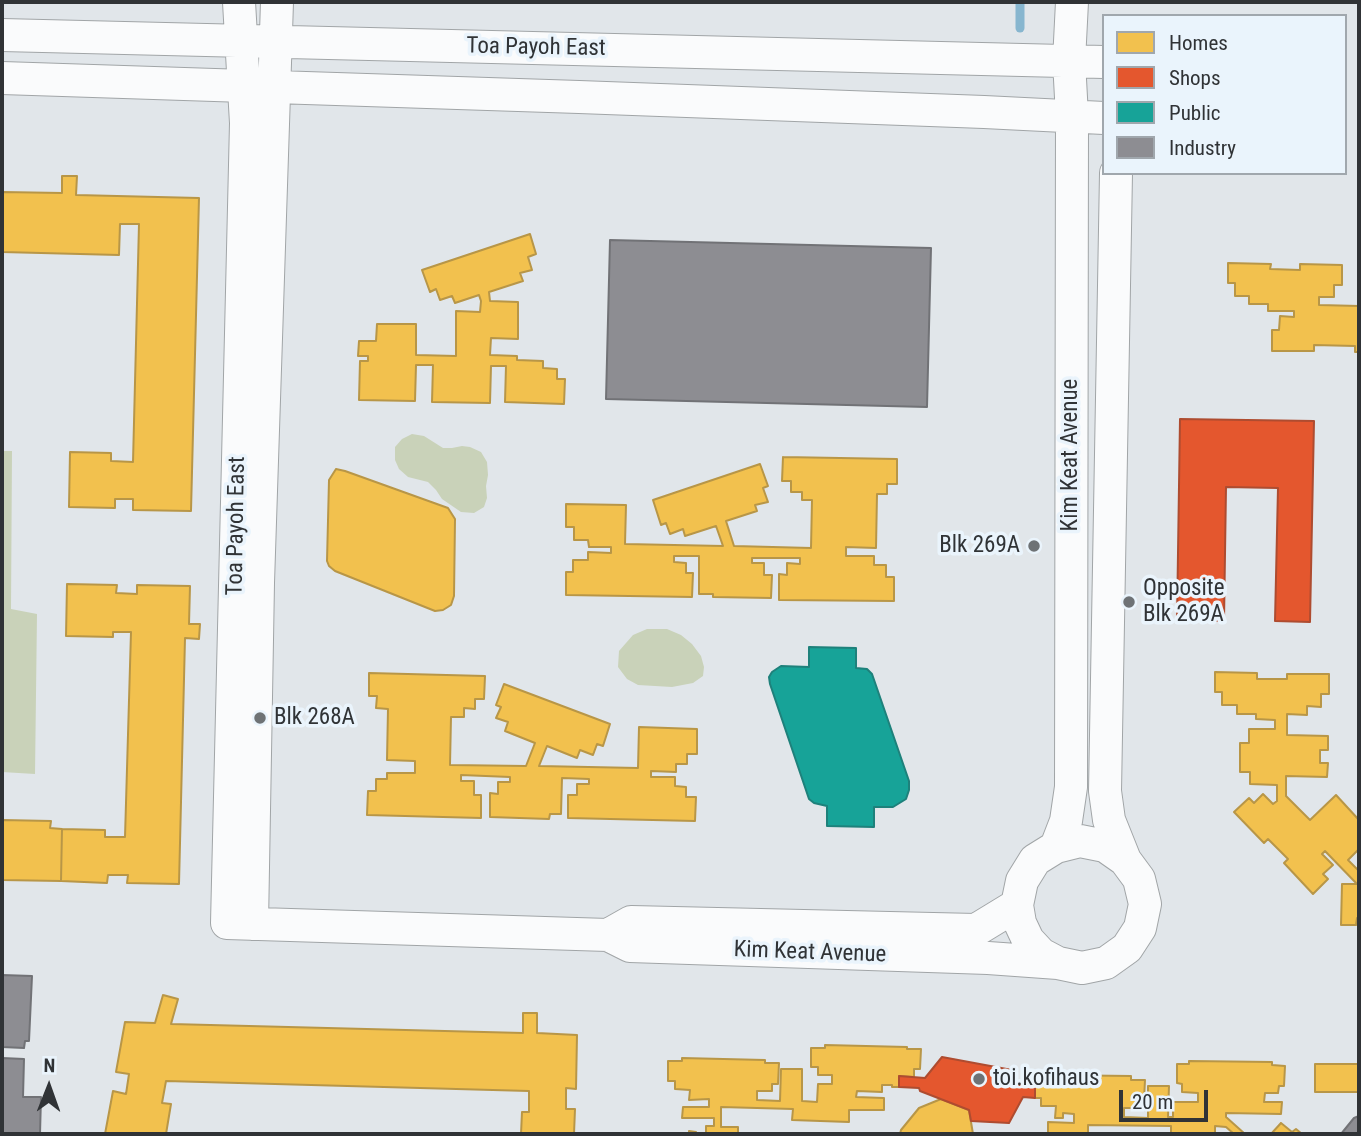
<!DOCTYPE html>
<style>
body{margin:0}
#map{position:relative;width:1361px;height:1136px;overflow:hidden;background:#e1e6ea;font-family:"Roboto Condensed",sans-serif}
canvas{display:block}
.frame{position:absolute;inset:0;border:4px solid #303336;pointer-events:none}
.legend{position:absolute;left:1102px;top:14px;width:245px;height:161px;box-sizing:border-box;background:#eaf4fc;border:2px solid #a0a7ad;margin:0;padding:9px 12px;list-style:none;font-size:21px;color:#303336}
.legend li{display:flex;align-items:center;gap:14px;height:35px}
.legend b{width:35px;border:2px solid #a0a7ad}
.north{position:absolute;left:14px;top:1052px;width:70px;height:70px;-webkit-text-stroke:5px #eaf4fc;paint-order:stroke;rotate:1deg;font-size:19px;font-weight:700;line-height:28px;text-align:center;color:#303336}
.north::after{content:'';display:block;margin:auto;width:24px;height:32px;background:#303336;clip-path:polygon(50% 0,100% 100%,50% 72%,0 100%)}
.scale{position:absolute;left:1119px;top:1090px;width:89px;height:32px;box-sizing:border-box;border:4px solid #303336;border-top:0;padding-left:9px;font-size:21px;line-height:24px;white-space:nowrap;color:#303336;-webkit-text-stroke:5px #eaf4fc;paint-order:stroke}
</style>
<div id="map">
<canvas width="1361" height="1136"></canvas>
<div class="frame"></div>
<ul class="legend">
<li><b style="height:19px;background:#f2c14e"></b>Homes</li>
<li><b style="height:19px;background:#e4572e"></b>Shops</li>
<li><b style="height:19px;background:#17a398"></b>Public</li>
<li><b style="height:19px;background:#8d8d92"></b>Industry</li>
</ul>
<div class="north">N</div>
<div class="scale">20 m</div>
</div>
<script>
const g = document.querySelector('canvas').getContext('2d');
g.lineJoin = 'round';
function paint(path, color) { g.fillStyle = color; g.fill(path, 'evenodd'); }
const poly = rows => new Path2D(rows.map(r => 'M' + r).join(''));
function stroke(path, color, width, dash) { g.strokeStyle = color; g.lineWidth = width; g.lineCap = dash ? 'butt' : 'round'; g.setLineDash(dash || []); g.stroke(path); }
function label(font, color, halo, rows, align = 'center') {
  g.font = font + ' "Roboto Condensed",sans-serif'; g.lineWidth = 7; g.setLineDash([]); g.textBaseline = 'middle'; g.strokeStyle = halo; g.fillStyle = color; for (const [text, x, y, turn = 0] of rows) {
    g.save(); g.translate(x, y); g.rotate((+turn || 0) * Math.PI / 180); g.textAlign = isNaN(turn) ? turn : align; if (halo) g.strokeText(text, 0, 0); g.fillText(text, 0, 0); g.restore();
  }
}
const green = poly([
 [412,434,424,436,443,448,452,448,462,446,470,447,481,452,487,462,488,475,486,486,487,498,484,507,474,513,461,512,442,499,436,490,428,482,408,477,399,469,395,460,395,447,402,439],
 [2,451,12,451,11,609,37,614,35,774,2,772],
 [647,629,667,629,681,635,692,644,701,656,704,667,703,676,693,683,672,687,638,685,627,679,618,667,619,651,633,635]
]);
const homes = poly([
 [62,176,77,176,76,195,199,198,191,511,133,510,133,499,115,499,115,508,69,507,70,452,111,453,111,461,133,462,139,224,120,224,119,255,2,252,2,192,62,193,62,176],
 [530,234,536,254,528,257,532,270,520,273,523,281,489,292,490,301,518,302,518,339,491,338,490,355,517,356,517,360,543,361,543,368,557,369,557,379,565,379,564,404,505,402,506,366,491,366,490,403,432,402,433,365,416,365,415,401,359,400,360,361,368,361,368,356,358,356,359,341,376,341,377,324,416,324,416,355,456,356,456,311,480,312,481,301,479,295,455,303,452,296,440,300,436,289,430,292,422,270,530,234],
 [1228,263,1271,264,1270,269,1300,270,1300,264,1342,265,1342,285,1334,285,1334,297,1319,297,1319,305,1359,306,1359,352,1355,352,1355,346,1314,345,1314,351,1272,351,1272,330,1279,330,1280,316,1294,317,1294,311,1268,311,1268,304,1249,304,1249,296,1235,296,1235,283,1228,283,1228,263],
 [783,457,897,459,897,484,887,484,887,494,877,494,876,548,846,547,846,556,874,556,874,565,886,565,886,577,894,577,894,601,779,600,779,574,787,575,787,563,800,564,800,558,752,558,752,563,764,563,764,575,772,575,771,598,713,597,713,594,699,594,699,556,674,556,674,562,686,563,686,573,693,573,692,597,566,595,566,572,573,572,573,560,588,560,588,552,611,553,611,547,589,547,588,540,574,540,574,527,566,527,566,504,626,505,625,544,723,546,716,526,685,536,683,529,670,534,666,523,661,525,653,500,760,464,768,486,763,488,768,502,755,505,757,511,726,521,734,546,811,548,812,500,802,500,802,492,791,492,791,481,782,481,783,457],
 [336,469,345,471,448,508,455,519,454,596,451,605,443,610,435,611,335,571,329,566,327,561,329,480,336,469],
 [67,584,117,585,116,593,137,594,137,585,190,586,189,624,200,624,199,639,185,638,179,884,127,883,128,875,108,875,107,883,61,881,62,829,105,830,105,837,125,837,131,632,113,632,113,637,66,636,67,584],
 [1215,672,1257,673,1257,679,1287,679,1287,674,1329,674,1329,694,1321,694,1321,707,1307,706,1307,715,1287,714,1287,735,1328,736,1328,750,1320,750,1320,763,1328,763,1327,777,1286,776,1286,796,1310,820,1336,795,1359,820,1359,849,1348,860,1359,871,1359,918,1357,918,1356,925,1341,925,1342,884,1357,884,1325,851,1322,854,1333,865,1323,874,1328,879,1313,894,1284,863,1288,859,1268,839,1264,843,1234,812,1249,798,1254,803,1263,794,1273,804,1277,801,1277,785,1250,784,1250,772,1240,772,1240,743,1249,743,1249,729,1275,729,1275,720,1256,719,1256,714,1237,714,1237,705,1222,705,1222,692,1215,692,1215,672],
 [369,673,485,676,484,699,475,699,475,709,464,708,464,717,451,717,450,765,526,766,535,743,505,731,508,722,496,718,501,707,496,705,504,684,610,724,603,746,597,744,593,755,580,750,577,758,547,746,539,766,638,768,639,727,697,729,697,754,687,754,687,764,676,764,676,772,651,771,651,777,675,777,675,786,686,787,686,797,696,797,695,821,568,818,568,795,577,795,577,784,589,784,589,779,562,778,561,814,550,814,549,819,490,817,490,793,498,794,498,782,510,782,510,777,461,775,461,781,474,781,474,795,481,795,481,818,367,815,368,791,376,791,376,779,387,779,387,773,415,773,415,761,387,760,388,709,376,708,377,696,369,696,369,673],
 [2,820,51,821,50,828,62,829,61,881,2,880,2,820],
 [163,995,178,999,171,1024,523,1033,523,1013,537,1013,537,1033,577,1035,576,1089,566,1088,566,1109,575,1109,574,1134,521,1134,522,1112,529,1112,529,1091,166,1081,162,1103,171,1104,166,1134,105,1134,113,1091,126,1094,129,1074,116,1072,125,1022,155,1023,163,995],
 [825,1045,907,1047,907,1049,921,1049,920,1069,914,1069,914,1077,899,1076,899,1087,892,1087,892,1085,882,1085,882,1092,857,1091,856,1097,884,1098,884,1110,849,1110,849,1122,792,1120,793,1109,721,1107,721,1127,738,1127,738,1134,689,1134,689,1131,696,1132,696,1134,706,1134,706,1126,714,1126,714,1118,682,1118,683,1107,709,1107,709,1099,689,1100,690,1090,675,1089,675,1081,668,1081,668,1061,682,1061,682,1058,765,1060,765,1063,779,1063,778,1084,772,1084,772,1091,757,1091,757,1100,780,1101,781,1069,802,1069,802,1101,817,1102,818,1084,832,1084,832,1075,818,1075,818,1067,811,1067,811,1048,825,1048,825,1045],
 [1189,1061,1272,1062,1272,1065,1285,1066,1284,1086,1279,1086,1278,1093,1265,1093,1264,1102,1282,1102,1281,1114,1226,1113,1226,1117,1245,1134,1234,1134,1226,1127,1215,1126,1215,1134,1171,1134,1171,1126,1088,1125,1088,1134,1048,1134,1048,1122,1074,1123,1074,1114,1063,1113,1063,1118,1055,1118,1056,1106,1041,1106,1041,1098,1035,1098,1035,1078,1048,1078,1048,1075,1131,1076,1131,1080,1145,1080,1144,1100,1138,1099,1138,1108,1124,1108,1124,1117,1148,1118,1148,1086,1169,1086,1168,1117,1173,1117,1173,1102,1198,1102,1198,1093,1182,1092,1182,1084,1177,1083,1177,1064,1189,1064,1189,1061],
 [1315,1064,1359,1064,1359,1092,1315,1092,1315,1064],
 [941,1099,969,1110,973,1134,900,1134,901,1130,919,1108,941,1099],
 [1281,1123,1292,1132,1296,1129,1302,1134,1271,1134,1281,1123]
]);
const shops = poly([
 [1180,419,1314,421,1310,622,1275,621,1278,488,1226,487,1224,621,1177,620,1180,419],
 [942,1057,1012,1070,1018,1085,1035,1085,1035,1098,1023,1097,1009,1123,971,1121,969,1110,920,1091,919,1088,899,1087,899,1076,925,1078,942,1057]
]);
const public = poly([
 [809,647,856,648,856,668,867,669,872,674,909,781,909,790,906,799,893,807,874,807,874,827,827,826,827,806,814,803,809,799,770,684,769,677,772,672,781,666,809,667,809,647]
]);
const industry = poly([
 [610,240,931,248,927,407,606,399,610,240],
 [2,975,32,976,29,1041,25,1041,24,1048,2,1047,2,975],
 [2,1058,24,1059,23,1097,41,1097,40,1134,2,1134,2,1058],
 [1359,1116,1359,1134,1341,1134,1354,1118,1359,1116]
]);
const stream = poly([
 [1020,28,1020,2]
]);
const minor = poly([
 [239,2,246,123,227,923,608,935,630,946,988,958,1058,963,1082,968,1106,963,1127,948,1140,928,1145,904,1139,879,1125,860,1109,820,1105,791,1116,173],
 [2,35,1104,62],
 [2,78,579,97,984,112,1104,118],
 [1056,847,1066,821,1071,787,1072,116,1069,61,1072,2],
 [252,924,258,583,277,2],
 [608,935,631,922,976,930,1017,905],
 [1058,963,1041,954,1028,940,1020,923,1017,905,1022,881,1035,860,1056,847,1080,841,1105,846,1125,860]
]);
const markers = [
 [1034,546,7,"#6e7275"],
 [1129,602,7,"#6e7275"],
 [260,718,7,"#6e7275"],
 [979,1079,7,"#6e7275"]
];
const streetNames = [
 ["Toa Payoh East",536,48,1],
 ["Kim Keat Avenue",1071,455,-90],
 ["Toa Payoh East",237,526,-89],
 ["Kim Keat Avenue",810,953,2]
];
const poiNames = [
 ["Blk 269A",1020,546,"right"],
 ["Opposite",1143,589],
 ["Blk 269A",1143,615],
 ["Blk 268A",274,718],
 ["toi.kofihaus",993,1079]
];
paint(green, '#c9d2b9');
paint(homes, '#f2c14e');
stroke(homes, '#b89647', 2);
paint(shops, '#e4572e');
stroke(shops, '#ae4c30', 2);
paint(public, '#17a398');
stroke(public, '#1e817b', 2);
paint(industry, '#8d8d92');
stroke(industry, '#717276', 2);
stroke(stream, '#87b6cf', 9);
stroke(minor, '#a1a5a7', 34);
stroke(minor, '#fafbfc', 32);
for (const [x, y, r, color] of markers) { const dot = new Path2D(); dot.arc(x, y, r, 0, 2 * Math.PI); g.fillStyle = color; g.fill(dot); stroke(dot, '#eaf4fc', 2.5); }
label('23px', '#303336', '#eaf4fc', streetNames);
label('23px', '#303336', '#eaf4fc', poiNames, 'left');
</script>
